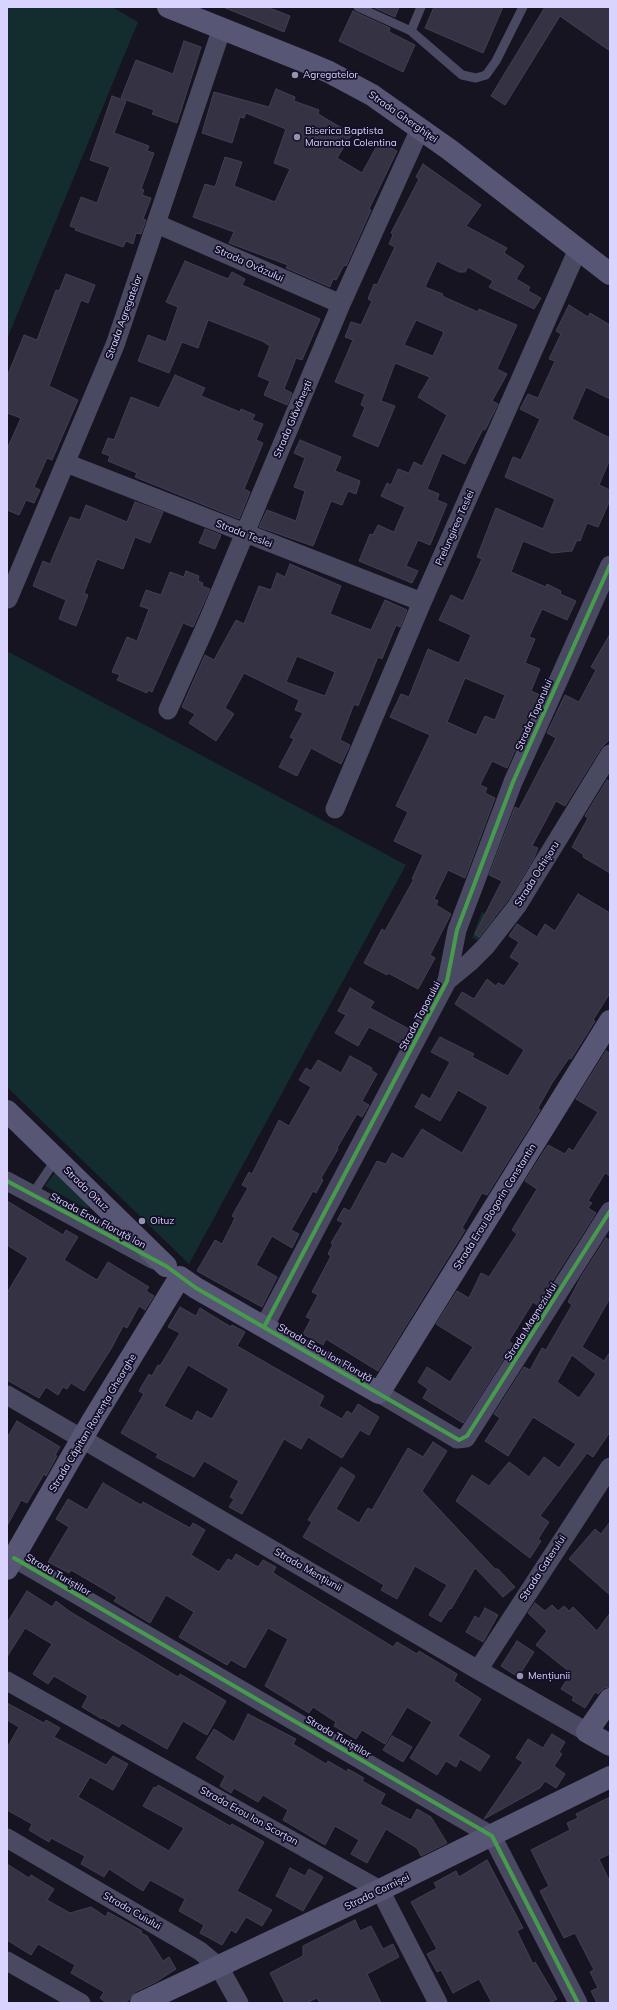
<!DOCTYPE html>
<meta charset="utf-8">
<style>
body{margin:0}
#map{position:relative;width:617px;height:2010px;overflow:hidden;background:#161421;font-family:Mulish,sans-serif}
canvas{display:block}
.frame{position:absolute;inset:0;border:8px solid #d9d4ff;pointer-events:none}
</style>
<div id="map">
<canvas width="617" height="2010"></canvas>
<div class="frame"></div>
</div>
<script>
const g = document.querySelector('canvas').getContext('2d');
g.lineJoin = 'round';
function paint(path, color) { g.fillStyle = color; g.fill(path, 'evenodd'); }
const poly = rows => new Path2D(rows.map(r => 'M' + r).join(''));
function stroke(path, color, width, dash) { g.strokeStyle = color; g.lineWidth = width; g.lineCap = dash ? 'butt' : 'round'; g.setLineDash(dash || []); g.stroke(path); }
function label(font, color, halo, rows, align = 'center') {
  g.font = font + ' Mulish,sans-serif'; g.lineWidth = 3.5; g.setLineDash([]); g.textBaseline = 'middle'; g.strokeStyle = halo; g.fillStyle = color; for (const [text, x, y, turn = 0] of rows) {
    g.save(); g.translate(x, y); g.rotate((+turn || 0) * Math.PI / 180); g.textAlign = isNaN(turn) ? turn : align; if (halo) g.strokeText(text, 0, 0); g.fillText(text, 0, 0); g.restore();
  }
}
const green = poly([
 [7,7,112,7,138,22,7,339],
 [7,651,406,865,189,1264,7,1087],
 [482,912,498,920,482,942,472,938],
 [56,1171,90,1206,87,1209,45,1186]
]);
const building = poly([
 [223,7,267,7,290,16,284,32,223,7],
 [373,7,399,7,395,17,373,7],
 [434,7,503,7,483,53,425,28,434,7],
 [545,7,610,7,610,51,560,16,505,105,491,96,545,7],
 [353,11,390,28,389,32,415,45,403,72,339,41,353,11],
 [184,41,201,47,177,123,152,114,154,110,121,98,136,60,173,74,184,41],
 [276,89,295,97,294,101,319,110,318,114,352,134,337,158,362,173,379,142,397,151,369,209,371,210,346,266,344,265,336,280,333,279,330,287,286,268,288,265,229,243,234,232,193,217,205,184,215,187,225,157,242,162,234,186,275,202,290,169,274,163,286,129,246,113,244,118,240,117,232,143,202,133,214,92,269,107,276,89],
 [112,96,126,101,114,133,149,146,147,151,154,153,141,189,144,190,142,195,151,198,143,219,146,220,141,234,136,233,133,244,126,241,123,247,75,230,76,228,70,226,81,197,97,203,110,167,90,160,112,96],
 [423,164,481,205,466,226,507,248,504,253,524,266,516,279,530,287,528,291,541,298,534,309,489,287,493,281,468,267,465,272,459,272,437,261,425,287,443,294,442,296,478,312,479,309,517,325,497,369,507,374,492,401,498,404,485,430,483,429,465,464,442,453,427,489,439,494,437,500,447,504,430,545,418,540,406,566,418,571,412,583,359,561,370,534,373,535,378,525,394,532,405,507,381,496,387,483,391,485,398,469,409,473,414,462,422,466,447,415,418,397,430,377,395,363,381,401,395,406,378,447,353,436,365,407,361,405,365,394,335,382,353,340,345,337,351,322,361,325,372,301,368,299,374,284,377,285,395,247,389,244,393,235,391,233,419,179,416,177,423,164],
 [416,320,444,332,433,356,404,345,416,320],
 [185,261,228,279,232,272,245,279,242,285,320,319,302,360,296,358,284,389,292,393,287,405,264,395,270,381,258,376,270,346,262,341,208,320,198,348,182,342,169,373,138,361,148,335,166,342,178,307,166,302,185,261],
 [66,274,95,285,88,303,81,300,49,386,78,400,52,460,47,458,34,487,40,490,34,503,26,500,19,515,7,510,7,449,21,418,7,413,7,377,24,335,37,340,56,290,59,291,66,274],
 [569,305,588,317,590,313,610,325,610,399,586,387,572,419,610,438,610,459,599,485,610,490,610,500,598,527,587,523,580,541,577,540,572,551,552,553,523,541,511,572,546,587,547,584,561,591,560,594,576,601,567,620,542,609,529,637,535,639,525,663,540,669,531,691,540,695,507,768,492,761,480,785,487,788,485,793,495,798,465,878,448,870,434,899,438,901,436,905,451,914,430,955,435,958,418,989,388,973,387,975,364,963,382,929,385,931,414,879,412,879,423,855,394,841,408,812,396,806,430,735,390,717,401,694,409,697,428,649,459,663,471,635,439,620,451,595,463,601,482,559,477,557,496,508,543,529,555,499,505,477,513,457,521,460,540,419,520,409,528,394,538,398,555,361,549,359,561,334,556,331,569,305],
 [465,678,505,695,495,720,485,716,476,735,447,722,465,678],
 [175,375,205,388,201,396,240,412,241,409,255,415,252,420,263,424,256,440,263,443,244,489,250,492,239,519,135,477,137,473,108,461,110,456,102,453,108,438,114,440,131,397,159,408,175,375],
 [300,440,341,457,335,471,360,481,356,494,348,491,342,505,331,501,313,546,259,527,267,510,296,521,305,491,294,487,305,458,294,453,300,440],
 [135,502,163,512,150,543,135,537,123,569,97,559,84,593,88,595,76,626,59,619,66,600,33,586,43,561,50,564,70,517,80,520,86,505,127,522,135,502],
 [205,529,221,535,215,549,199,543,205,529],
 [290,564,341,586,330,614,371,630,385,600,407,610,400,627,396,625,382,659,378,657,358,706,354,704,340,740,350,745,341,764,311,748,297,776,279,767,294,739,290,737,303,713,295,710,299,700,244,673,225,708,234,714,216,741,189,723,195,714,182,707,205,655,214,660,236,620,244,624,259,586,271,590,277,573,285,577,290,564],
 [297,656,335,672,325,696,286,682,297,656],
 [186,571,199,576,198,581,203,583,202,586,210,589,193,627,183,623,152,692,148,690,147,693,117,680,120,675,112,672,127,637,137,641,149,609,140,606,146,590,161,595,170,572,184,577,186,571],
 [610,634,610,739,601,748,565,806,556,801,532,846,538,848,534,858,508,900,479,937,475,934,502,881,489,875,515,807,519,809,556,738,547,733,565,695,579,702,596,670,591,667,610,634],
 [607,780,610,782,610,873,583,857,584,855,572,847,588,818,585,816,607,780],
 [578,894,610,913,610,993,593,1020,595,1021,571,1059,569,1058,552,1083,538,1108,540,1110,487,1195,482,1193,462,1228,465,1230,378,1371,326,1339,323,1345,303,1334,311,1319,306,1317,318,1295,312,1292,331,1256,328,1254,333,1244,331,1243,343,1223,337,1220,344,1208,350,1211,377,1161,386,1164,392,1153,403,1159,422,1129,462,1153,488,1107,458,1090,440,1121,415,1107,422,1094,430,1099,450,1062,431,1052,440,1037,474,1054,472,1057,508,1076,524,1050,455,1004,462,992,474,999,487,979,496,986,498,983,504,986,520,963,510,957,519,942,509,936,517,924,537,937,545,924,555,931,578,894],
 [350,988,374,1002,370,1008,409,1029,401,1044,369,1027,358,1046,335,1033,346,1015,338,1011,350,988],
 [606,1051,610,1053,610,1176,605,1173,588,1201,592,1203,588,1208,596,1213,537,1305,533,1302,509,1341,513,1344,463,1423,423,1398,428,1389,418,1382,427,1367,450,1382,473,1347,436,1324,457,1291,469,1298,481,1273,489,1277,517,1234,512,1230,537,1189,525,1181,548,1145,565,1154,569,1148,573,1151,598,1112,576,1099,606,1051],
 [350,1056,372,1068,371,1070,377,1074,362,1101,369,1105,362,1117,357,1114,337,1148,338,1149,321,1178,323,1180,316,1193,313,1191,291,1230,299,1234,292,1248,272,1236,256,1265,277,1277,262,1307,197,1271,215,1240,222,1244,235,1218,232,1216,248,1188,242,1185,249,1172,252,1174,279,1120,289,1126,311,1087,299,1080,306,1068,311,1071,318,1060,341,1073,350,1056],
 [7,1201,63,1235,66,1230,78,1237,64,1260,97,1280,108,1262,149,1287,146,1291,154,1296,145,1310,139,1306,127,1328,123,1326,111,1349,84,1391,71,1383,67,1389,63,1387,58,1395,46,1387,39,1398,7,1380,7,1293,28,1258,7,1245,7,1201],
 [606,1238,610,1241,610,1298,582,1347,604,1361,610,1352,610,1432,593,1457,587,1453,540,1516,549,1522,538,1539,541,1541,530,1558,456,1501,472,1475,489,1486,509,1462,529,1477,544,1457,559,1468,576,1444,533,1417,508,1456,485,1441,500,1418,494,1414,524,1367,530,1370,542,1348,546,1350,572,1305,568,1302,581,1277,606,1238],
 [572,1355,596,1374,579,1398,557,1382,572,1355],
 [180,1307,196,1316,200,1308,231,1327,232,1325,245,1332,237,1346,324,1396,319,1406,342,1419,347,1411,352,1414,358,1404,379,1417,369,1435,360,1430,342,1458,308,1437,301,1449,284,1439,242,1514,229,1507,234,1499,230,1497,239,1481,204,1461,194,1477,156,1457,158,1454,121,1433,144,1394,139,1391,149,1374,152,1376,158,1365,160,1366,180,1333,168,1327,180,1307],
 [188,1365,229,1389,212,1419,197,1411,192,1421,164,1406,188,1365],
 [17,1421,60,1447,55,1455,57,1456,46,1476,44,1474,27,1503,21,1500,7,1526,7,1438,17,1421],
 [433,1442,447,1451,422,1491,495,1569,498,1569,515,1587,503,1597,475,1568,451,1609,450,1608,441,1622,429,1615,447,1585,415,1566,397,1599,381,1590,384,1585,303,1537,312,1522,308,1520,341,1467,355,1476,336,1509,359,1523,368,1508,372,1510,408,1448,423,1457,433,1442],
 [103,1483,141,1505,143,1502,190,1528,193,1523,205,1530,191,1555,219,1572,228,1559,232,1561,236,1554,258,1567,263,1560,276,1567,273,1573,393,1647,397,1642,417,1654,419,1651,457,1674,454,1681,460,1685,459,1688,461,1686,481,1699,458,1736,490,1756,480,1771,460,1759,456,1767,446,1761,437,1775,410,1758,432,1722,407,1707,385,1744,362,1730,356,1739,334,1726,336,1722,313,1707,309,1713,265,1686,288,1639,268,1628,245,1668,231,1660,227,1665,179,1637,194,1612,166,1595,150,1623,114,1601,117,1597,71,1570,69,1573,48,1562,69,1527,56,1519,68,1499,87,1510,103,1483],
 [610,1522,610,1595,569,1559,595,1529,601,1534,610,1522],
 [27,1591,52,1607,56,1601,69,1611,178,1677,180,1674,226,1701,207,1735,183,1721,167,1749,122,1723,119,1727,103,1718,102,1719,82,1707,88,1696,54,1676,48,1684,33,1674,52,1644,25,1628,7,1657,7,1623,27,1591],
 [535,1603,545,1611,552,1605,558,1611,564,1606,569,1611,573,1607,597,1631,610,1613,610,1687,604,1688,598,1694,595,1692,585,1708,572,1700,574,1697,561,1689,571,1673,536,1645,547,1631,528,1613,535,1603],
 [485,1608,498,1615,483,1642,466,1632,475,1616,479,1619,485,1608],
 [517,1641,534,1652,518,1677,501,1666,517,1641],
 [7,1703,44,1723,46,1720,60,1728,54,1737,106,1765,113,1756,128,1764,113,1790,90,1777,78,1797,169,1851,184,1828,143,1806,154,1787,156,1788,158,1785,230,1826,232,1824,264,1842,237,1891,272,1910,262,1926,246,1917,236,1933,231,1930,222,1945,200,1933,204,1925,179,1911,185,1899,150,1880,143,1891,109,1869,104,1877,81,1864,85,1856,51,1838,49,1842,29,1830,32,1824,7,1810,7,1748,19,1727,7,1720,7,1703],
 [248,1714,296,1739,293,1744,326,1764,328,1761,347,1772,348,1769,364,1778,362,1781,385,1794,380,1804,411,1820,417,1809,431,1817,447,1843,421,1856,417,1848,386,1829,367,1863,351,1854,359,1840,335,1826,325,1845,283,1820,288,1810,263,1795,258,1802,234,1788,231,1793,220,1786,225,1776,196,1758,214,1729,234,1742,248,1714],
 [552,1734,565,1742,559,1752,562,1754,554,1766,565,1774,556,1788,545,1781,540,1788,484,1819,523,1762,516,1758,528,1739,543,1748,552,1734],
 [392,1736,412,1747,403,1762,383,1750,392,1736],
 [610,1797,610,1854,599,1859,610,1882,610,2003,597,2003,591,1991,598,1988,590,1972,594,1970,575,1933,564,1938,540,1891,549,1886,531,1850,570,1830,567,1823,578,1818,576,1814,610,1797],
 [487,1860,523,1928,517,1931,533,1964,535,1962,557,1999,550,2003,492,2003,479,1979,453,1993,441,1970,437,1972,427,1954,437,1949,411,1902,437,1888,434,1883,456,1871,459,1877,487,1860],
 [7,1864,29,1878,31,1875,54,1889,47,1900,70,1913,91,1907,106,1917,108,1912,142,1931,141,1933,147,1936,163,1961,169,1957,176,1969,156,1982,135,1992,129,2000,123,2003,107,2003,100,1998,104,1992,71,1973,75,1965,38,1944,31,1955,7,1940,7,1864],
 [290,1868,305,1876,309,1869,323,1877,303,1911,276,1896,290,1868],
 [355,1920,360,1931,371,1926,383,1949,393,1944,399,1957,367,1974,381,2003,320,2003,317,1998,306,2003,285,2003,270,1973,303,1956,303,1946,355,1920]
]);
const lane = poly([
 [358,7,411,31,462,75,476,78,486,75,496,61,523,7],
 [411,31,421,7],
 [32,1195,56,1159]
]);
const street = poly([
 [157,224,341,304],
 [66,463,422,602],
 [8,599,115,345,222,28],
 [168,710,208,621,341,304,420,129],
 [335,809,422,602,578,249],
 [447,981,470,962,486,946,517,906,610,754],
 [7,1181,154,1260],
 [264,1327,447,981,457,930,513,782,610,565],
 [379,1393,457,1439,466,1438,610,1211],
 [7,1395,478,1670,587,1732],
 [14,1558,492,1836,578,2003],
 [478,1670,610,1467],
 [7,1681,380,1890,438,2003],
 [7,1838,200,1951,219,1967,239,2003],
 [7,1961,81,2003]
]);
const secondary = poly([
 [168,7,303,61,329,72,372,95,450,150,610,274],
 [7,1111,166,1266],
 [7,1569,91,1423,180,1277,196,1288,379,1393,610,1021],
 [610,1699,587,1732,610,1745],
 [141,2003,380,1890,610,1777]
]);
const cycleway = poly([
 [7,1181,166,1266,196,1288,459,1440,467,1436,610,1211],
 [264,1327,447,981,457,930,513,782,610,565],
 [14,1558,492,1836,578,2003]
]);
const markers = [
 [295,75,4,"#9591b1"],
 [297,137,4,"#9591b1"],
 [142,1221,4,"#9591b1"],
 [520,1676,4,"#9591b1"]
];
const poiNames = [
 ["Agregatelor",303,75],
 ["Biserica Baptista",305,131],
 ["Maranata Colentina",305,143],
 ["Oituz",150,1221],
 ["Mențiunii",528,1676]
];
const streetNames = [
 ["Strada Gherghiței",403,117,35],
 ["Strada Ovăzului",249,264,24],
 ["Strada Agregatelor",124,317,-70],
 ["Strada Glăvănești",293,419,-67],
 ["Prelungirea Teslei",455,528,-66],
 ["Strada Teslei",244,534,21],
 ["Strada Toporului",534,715,-66],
 ["Strada Ochișoru",537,874,-58],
 ["Strada Toporului",420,1016,-62],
 ["Strada Oituz",86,1189,44],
 ["Strada Erou Bogorin Constantin",495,1207,-58],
 ["Strada Erou Floruță Ion",98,1221,28],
 ["Strada Magneziului",531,1322,-58],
 ["Strada Erou Ion Floruță",325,1353,30],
 ["Strada Căpitan Rovența Gheorghe",93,1423,-59],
 ["Strada Gaterului",543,1568,-57],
 ["Strada Mențiunii",308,1570,30],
 ["Strada Turiștilor",58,1575,30],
 ["Strada Turiștilor",338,1737,30],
 ["Strada Erou Ion Scorțan",249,1816,29],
 ["Strada Cornișei",377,1892,-26],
 ["Strada Cuiului",132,1911,30]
];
paint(green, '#132c2d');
paint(building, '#343243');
stroke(building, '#433f54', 1);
stroke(lane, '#4a4962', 9);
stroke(street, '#4a4962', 19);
stroke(secondary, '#575674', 22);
stroke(cycleway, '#469c4c', 4);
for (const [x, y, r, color] of markers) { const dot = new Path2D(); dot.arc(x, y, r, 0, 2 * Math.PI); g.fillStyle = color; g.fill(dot); stroke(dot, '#130f26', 1.5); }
label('10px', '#d9d4ff', '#130f26', poiNames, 'left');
label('10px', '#d9d4ff', '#130f26', streetNames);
</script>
